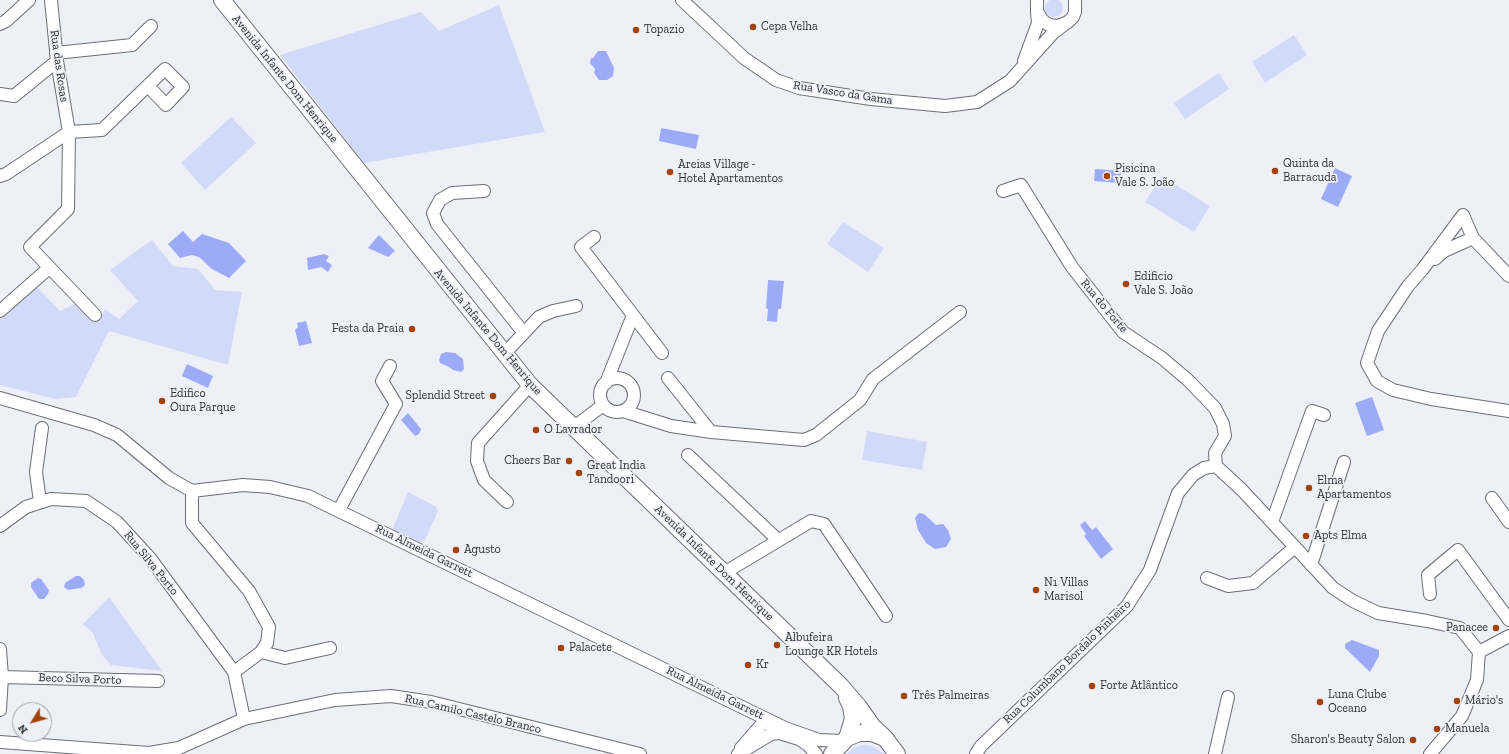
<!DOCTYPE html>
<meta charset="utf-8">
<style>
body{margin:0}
#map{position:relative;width:1509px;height:754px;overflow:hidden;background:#eef0f7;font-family:"Zilla Slab",serif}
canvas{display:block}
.north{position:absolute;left:12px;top:702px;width:40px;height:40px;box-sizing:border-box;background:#eef0f7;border:1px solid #a2a3a9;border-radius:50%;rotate:233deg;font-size:11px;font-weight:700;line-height:16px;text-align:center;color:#2f3033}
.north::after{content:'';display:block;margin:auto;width:14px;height:18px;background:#a44205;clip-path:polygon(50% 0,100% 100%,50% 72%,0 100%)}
</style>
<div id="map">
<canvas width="1509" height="754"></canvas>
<div class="north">N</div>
</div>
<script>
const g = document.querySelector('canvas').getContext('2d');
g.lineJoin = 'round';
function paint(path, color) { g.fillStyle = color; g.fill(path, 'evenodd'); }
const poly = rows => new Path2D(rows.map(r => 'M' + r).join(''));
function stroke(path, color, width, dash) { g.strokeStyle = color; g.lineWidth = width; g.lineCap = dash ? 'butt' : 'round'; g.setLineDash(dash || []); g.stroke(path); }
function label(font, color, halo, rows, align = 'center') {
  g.font = font + ' "Zilla Slab",serif'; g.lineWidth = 3.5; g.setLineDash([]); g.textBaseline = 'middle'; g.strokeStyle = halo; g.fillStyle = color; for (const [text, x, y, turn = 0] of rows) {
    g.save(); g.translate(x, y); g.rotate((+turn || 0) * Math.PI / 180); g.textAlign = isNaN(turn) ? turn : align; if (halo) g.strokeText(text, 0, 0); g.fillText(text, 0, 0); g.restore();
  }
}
const green = poly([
 '1045 8a9 9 0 1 1 18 0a9 9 0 1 1-18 0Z',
 [499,5,545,132,364,163,280,55,421,12,439,31],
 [1294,35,1307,55,1265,83,1252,62],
 [1219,73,1229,89,1185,119,1174,103],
 [231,117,256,143,205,190,181,163],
 [1161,176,1210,206,1194,232,1145,202],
 [843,222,884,248,868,272,827,244],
 [152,240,173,266,198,269,215,290,242,292,228,365,109,331,76,397,55,399,0,385,0,318,37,287,60,311,75,304,97,322,105,309,119,319,138,301,110,270],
 [867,431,927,442,922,470,862,460],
 [408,492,435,506,438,511,425,540,420,542,392,530],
 [109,597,162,671,111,665,102,655,93,633,83,624],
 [863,745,872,746,885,754,846,754,855,747]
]);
const water = poly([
 [598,51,606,51,614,68,613,76,607,80,599,80,594,73,595,69,590,63,591,58,593,58],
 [661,128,699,135,696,149,659,141],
 [1335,168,1352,176,1338,207,1321,199],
 [1095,169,1121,171,1120,183,1094,181],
 [183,231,193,242,202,234,229,243,246,261,229,278,212,269,199,257,192,255,180,258,168,244],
 [379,235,395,251,388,257,368,248],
 [324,254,329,256,326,261,332,265,328,272,321,267,308,270,307,258],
 [768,280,784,281,781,309,778,309,777,322,767,321,768,309,766,308],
 [306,321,312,343,299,346,295,330,298,327,297,323],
 [446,352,455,353,463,359,464,369,461,372,453,370,449,367,440,363,439,360,441,354],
 [187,364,213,376,208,388,182,376],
 [1372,397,1384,430,1367,436,1355,403],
 [408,413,421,429,419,434,415,436,401,420],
 [919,513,924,514,936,525,943,524,948,530,951,539,946,547,935,549,926,543,918,530,915,518],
 [1085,521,1092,530,1096,527,1113,549,1101,559,1084,536,1086,534,1080,525],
 [76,576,80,576,84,580,85,585,81,588,68,590,64,587,65,583],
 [38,578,41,579,49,590,48,594,44,599,39,599,31,587,31,583],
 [1352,640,1379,650,1379,656,1370,672,1345,648,1345,644]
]);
const minor = poly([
 [51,0,57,61,69,132,68,209,30,247,95,315],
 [682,0,744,58,776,80,799,88,871,99,945,106,977,102,1010,81,1053,33,1065,24],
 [1037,0,1037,11,1042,20,1049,25,1058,26,1068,22,1073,17,1075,12,1075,0],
 [0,24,6,21,29,0],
 [56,53,132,45,151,26],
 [1024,61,1038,23,1037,12],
 [0,94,14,96,57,61],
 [0,176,6,174,69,132,102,130,165,69,183,87,166,105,148,86],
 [484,191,452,193,440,200,433,213,437,224,523,332],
 [1003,191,1021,185,1072,267,1123,332,1162,358,1189,381,1215,408,1223,424,1225,436,1215,453,1216,466],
 [594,237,581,247,633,315,606,383],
 [1435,259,1444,251,1473,238],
 [1509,276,1473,238,1463,215,1422,270,1408,286,1378,331,1367,363,1377,381,1393,390,1431,399,1509,411],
 [0,311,49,268],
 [633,315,662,353],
 [504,354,539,317,553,311,576,306],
 [668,378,711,432],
 '600 395a17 17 0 1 1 34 0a17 17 0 1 1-34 0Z',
 [0,398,94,425,117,435,169,478,192,491,243,485,270,487,308,496,785,728,819,740,843,741],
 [623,411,671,426,711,432,804,440,816,435,860,400,873,379,960,312],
 [573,428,603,405],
 [688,455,778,540],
 [192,491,192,523,249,591,269,627,267,643,261,652,234,672],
 [1492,498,1509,522],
 [40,502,36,472,42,428],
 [507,502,484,480,477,461,478,443,530,385],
 [339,510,396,404,382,381,390,366],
 [1272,522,1312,411,1324,415],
 [0,526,26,507,51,499,86,501,117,522,150,558,234,672,244,719],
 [1311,565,1344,462],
 [724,573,811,521,824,524,886,616],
 [1207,578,1228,586,1253,583,1295,547],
 [1430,594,1428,575,1458,550,1509,620],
 [0,649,2,677,0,710],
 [261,652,285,658,330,648],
 [1479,652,1509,636],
 [2,677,158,681],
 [0,742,149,753,179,748,244,719,335,700,391,696,431,702,640,754],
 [741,748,762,724,773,722],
 [738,754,771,734,779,733,799,739,808,745,816,754],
 [976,754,981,746,1127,606,1150,570,1178,493,1193,475,1204,468,1216,466,1242,490,1333,588,1353,601,1378,613,1427,621,1460,628,1479,652,1477,680,1462,716,1430,754],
 [1215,754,1228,697]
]);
const tertiary = poly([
 [222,0,530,385,841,686,859,707,873,727,885,738],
 [847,738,853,719,851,706,847,698],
 [832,754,847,738,859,733,872,733,885,738,897,754]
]);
const markers = [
 [753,27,4,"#a44205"],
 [636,30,4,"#a44205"],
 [1275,171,4,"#a44205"],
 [670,172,4,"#a44205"],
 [1107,176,4,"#a44205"],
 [1126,284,4,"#a44205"],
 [412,329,4,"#a44205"],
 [493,396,4,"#a44205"],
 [162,401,4,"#a44205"],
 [536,430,4,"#a44205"],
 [569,461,4,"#a44205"],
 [579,473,4,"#a44205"],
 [1309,488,4,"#a44205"],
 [1306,536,4,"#a44205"],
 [456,550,4,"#a44205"],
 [1036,590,4,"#a44205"],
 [1496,628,4,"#a44205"],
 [777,645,4,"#a44205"],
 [561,648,4,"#a44205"],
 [748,665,4,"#a44205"],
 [1092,686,4,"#a44205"],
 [904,696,4,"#a44205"],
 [1457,701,4,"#a44205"],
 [1320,702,4,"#a44205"],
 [1437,729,4,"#a44205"],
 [1413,740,4,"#a44205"]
];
const poiNames = [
 ["Cepa Velha",761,27],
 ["Topazio",644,30],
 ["Quinta da",1283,164],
 ["Barracuda",1283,178],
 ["Areias Village -",678,165],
 ["Hotel Apartamentos",678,179],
 ["Pisicina",1115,169],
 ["Vale S. João",1115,183],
 ["Edificio",1134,277],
 ["Vale S. João",1134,291],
 ["Festa da Praia",404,329,"right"],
 ["Edifico",170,394],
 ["Oura Parque",170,408],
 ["Splendid Street",485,396,"right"],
 ["O Lavrador",544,430],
 ["Cheers Bar",561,461,"right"],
 ["Great India",587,466],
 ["Tandoori",587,480],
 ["Elma",1317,481],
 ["Apartamentos",1317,495],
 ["Apts Elma",1314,536],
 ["Agusto",464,550],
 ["N1 Villas",1044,583],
 ["Marisol",1044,597],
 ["Panacee",1488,628,"right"],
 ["Albufeira",785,638],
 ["Lounge KR Hotels",785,652],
 ["Palacete",569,648],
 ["Kr",756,665],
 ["Forte Atlântico",1100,686],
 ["Luna Clube",1328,695],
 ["Oceano",1328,709],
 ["Três Palmeiras",912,696],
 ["Mário's",1465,701],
 ["Manuela",1445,729],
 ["Sharon's Beauty Salon",1405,740,"right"]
];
const streetNames = [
 ["Rua das Rosas",59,66,82],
 ["Avenida Infante Dom Henrique",285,79,51],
 ["Rua Vasco da Gama",843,93,9],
 ["Rua do Forte",1104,306,50],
 ["Avenida Infante Dom Henrique",488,332,50],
 ["Rua Almeida Garrett",424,551,26],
 ["Rua Silva Porto",151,563,51],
 ["Avenida Infante Dom Henrique",714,563,44],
 ["Rua Columbano Bordalo Pinheiro",1067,662,-44],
 ["Beco Silva Porto",80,679,2],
 ["Rua Almeida Garrett",715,693,26],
 ["Rua Camilo Castelo Branco",473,714,13]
];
paint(green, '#d2daf9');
paint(water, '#9cabf7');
stroke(minor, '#6d6e74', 14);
stroke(tertiary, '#6d6e74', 18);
stroke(minor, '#fff', 12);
stroke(tertiary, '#fff', 16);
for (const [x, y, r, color] of markers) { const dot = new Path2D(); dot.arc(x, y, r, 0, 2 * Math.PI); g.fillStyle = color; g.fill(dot); stroke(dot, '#eef0f7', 1.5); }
label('12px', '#2f3033', '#eef0f7', poiNames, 'left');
label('12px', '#2f3033', '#eef0f7', streetNames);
</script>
